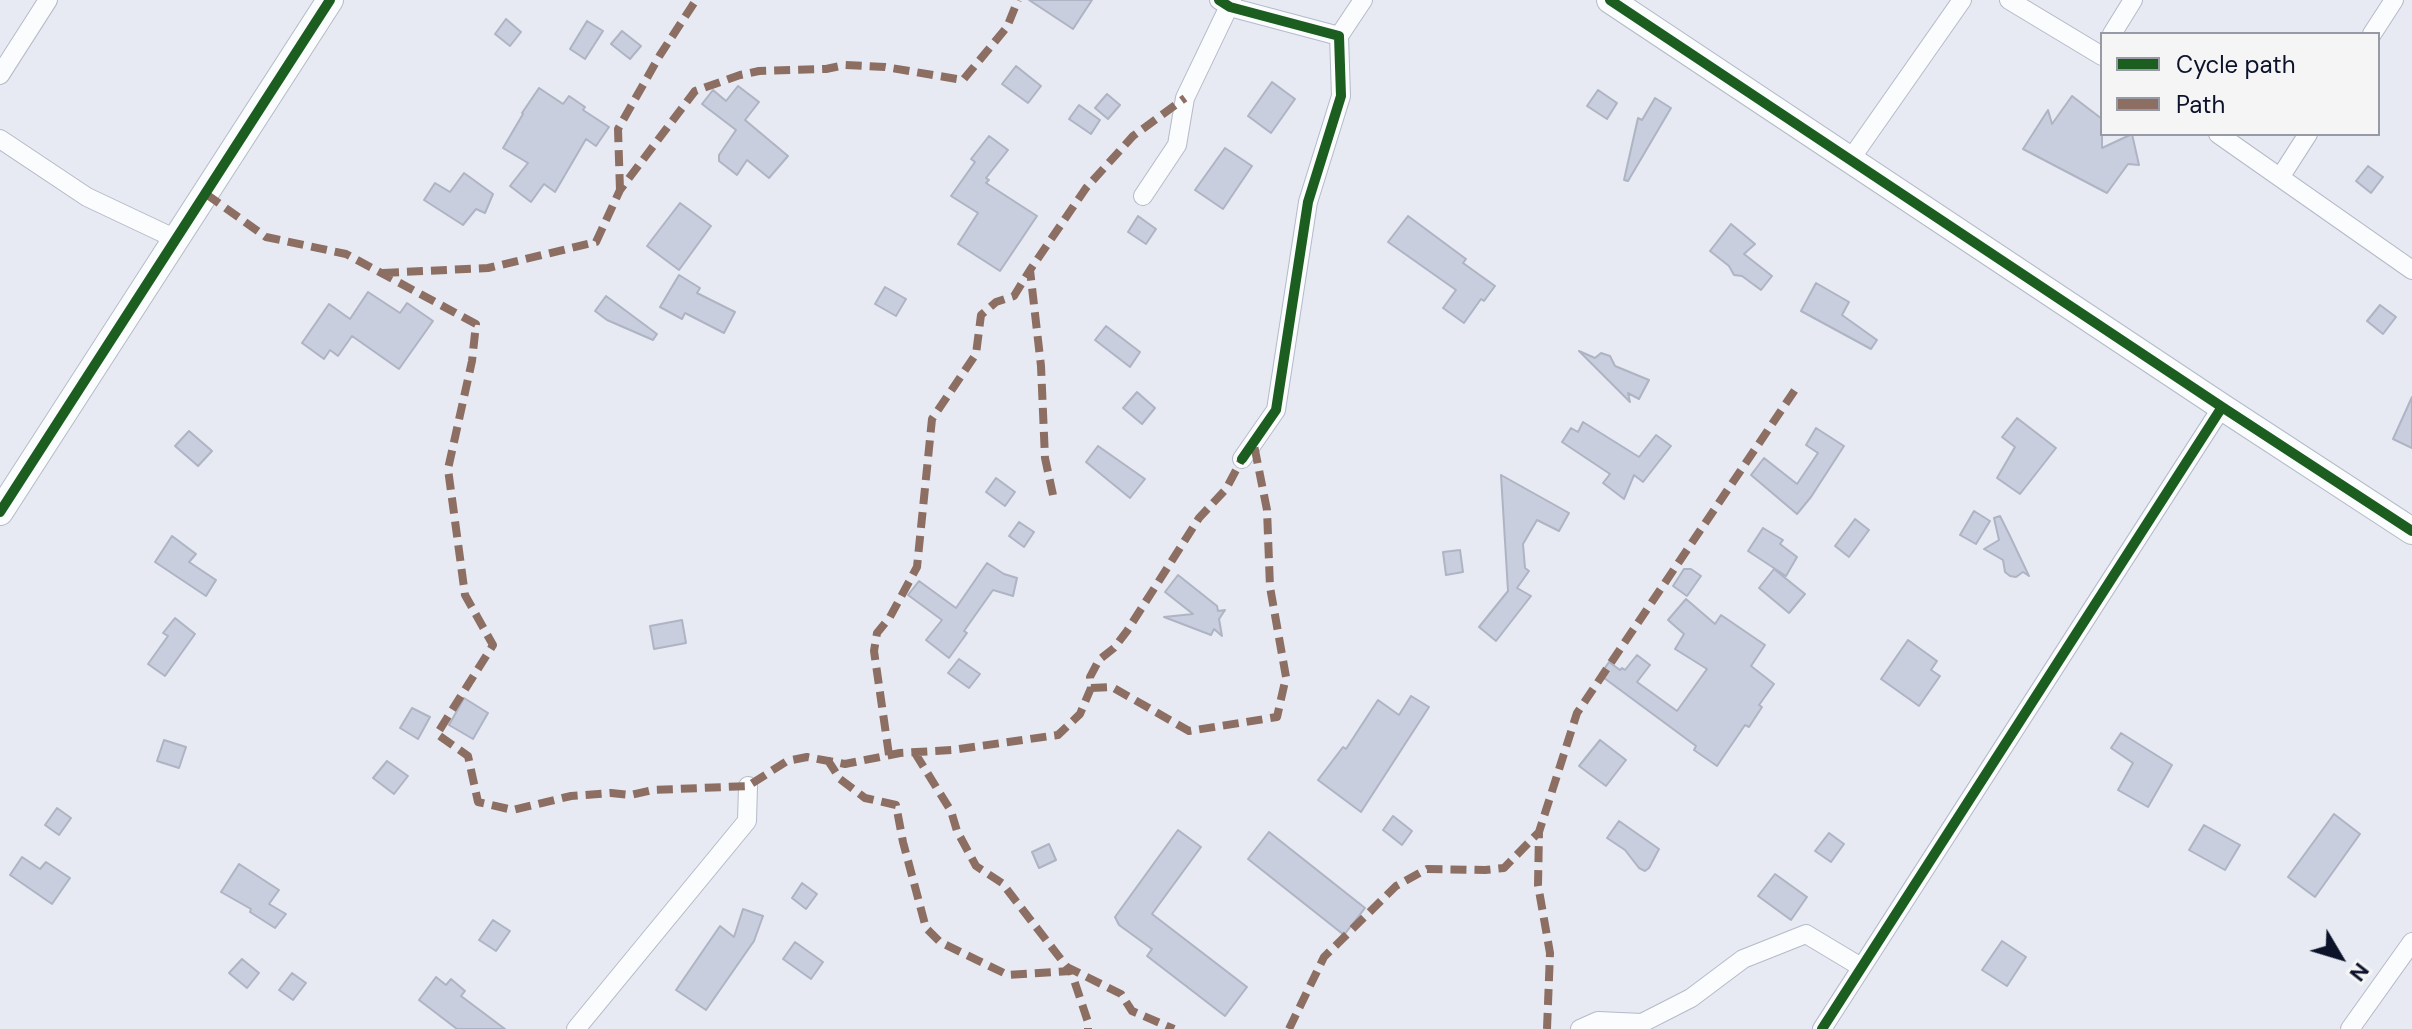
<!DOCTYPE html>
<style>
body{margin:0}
#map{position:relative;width:2412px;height:1029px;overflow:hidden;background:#e7eaf2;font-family:"DM Sans",sans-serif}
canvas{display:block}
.legend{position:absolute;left:2100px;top:32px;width:280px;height:104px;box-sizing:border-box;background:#f5f5f5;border:2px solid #979aa4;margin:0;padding:10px 14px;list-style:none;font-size:24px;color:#0b122a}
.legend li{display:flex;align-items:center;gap:16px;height:40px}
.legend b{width:40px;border:2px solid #979aa4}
.north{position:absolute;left:2300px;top:917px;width:80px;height:80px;-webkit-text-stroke:6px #f5f5f5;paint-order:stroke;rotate:128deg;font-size:22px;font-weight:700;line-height:32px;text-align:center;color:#0b122a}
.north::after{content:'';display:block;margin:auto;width:28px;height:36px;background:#0b122a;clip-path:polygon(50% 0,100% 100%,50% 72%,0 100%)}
</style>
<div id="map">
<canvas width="2412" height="1029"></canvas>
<ul class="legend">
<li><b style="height:10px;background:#1b5e20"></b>Cycle path</li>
<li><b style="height:10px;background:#8d6e63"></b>Path</li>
</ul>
<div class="north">N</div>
</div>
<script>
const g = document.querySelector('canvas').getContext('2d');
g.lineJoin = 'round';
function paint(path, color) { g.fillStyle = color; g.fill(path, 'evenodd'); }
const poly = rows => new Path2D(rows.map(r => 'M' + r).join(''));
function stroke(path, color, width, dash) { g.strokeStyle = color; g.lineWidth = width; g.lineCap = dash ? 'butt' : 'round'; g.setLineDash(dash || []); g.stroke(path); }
const building = poly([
 [1029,0,1092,0,1073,29,1029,0],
 [506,19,521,32,510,46,495,34,506,19],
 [587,21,603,31,585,59,570,49,587,21],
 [622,31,641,46,630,59,611,44,622,31],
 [1016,66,1041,86,1028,103,1002,84,1016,66],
 [1272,82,1295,99,1271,133,1248,116,1272,82],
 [738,86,759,102,745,120,788,156,769,178,747,160,737,175,719,161,719,155,736,130,702,104,713,90,726,101,738,86],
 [539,88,563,104,569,96,585,107,583,110,609,127,596,146,586,139,555,192,544,184,531,202,510,186,528,163,503,148,523,114,522,113,539,88],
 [1598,90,1617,103,1607,119,1587,106,1598,90],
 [1107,94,1120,105,1108,119,1095,108,1107,94],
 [2072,96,2102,119,2102,148,2132,134,2139,165,2128,164,2107,193,2023,149,2048,110,2052,124,2072,96],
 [1655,98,1671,108,1628,181,1624,180,1638,118,1642,120,1655,98],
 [1079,105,1100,120,1091,134,1069,119,1079,105],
 [989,136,1008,150,986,178,989,180,986,183,1037,216,1000,271,958,244,978,213,951,196,975,162,971,159,989,136],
 [1225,148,1252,166,1223,209,1195,190,1225,148],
 [2368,166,2383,177,2371,193,2356,181,2368,166],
 [464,173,493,194,485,213,476,209,463,225,424,200,435,183,450,192,464,173],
 [680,203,711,226,679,270,647,246,680,203],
 [1138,216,1156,229,1146,244,1128,232,1138,216],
 [1408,216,1466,259,1463,263,1495,286,1484,301,1481,299,1464,323,1443,308,1456,290,1388,242,1408,216],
 [1731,224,1755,244,1744,254,1772,276,1761,290,1742,276,1734,275,1729,266,1710,251,1731,224],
 [679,275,700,288,697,293,735,312,724,333,685,313,682,319,660,307,679,275],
 [1816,283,1849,302,1842,315,1877,340,1871,349,1801,311,1816,283],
 [885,287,906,299,896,316,875,304,885,287],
 [368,292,400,313,407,303,433,321,399,369,352,336,338,356,330,350,324,359,302,343,329,304,350,319,368,292],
 [606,296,657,334,653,340,607,320,595,311,606,296],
 [2380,305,2396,317,2383,334,2367,321,2380,305],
 [1106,326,1140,352,1130,367,1095,340,1106,326],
 [1579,351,1595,358,1601,353,1610,356,1615,366,1649,380,1639,399,1628,393,1630,402,1579,351],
 [1137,392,1155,408,1142,424,1123,408,1137,392],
 [2412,397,2412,448,2393,439,2412,397],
 [2017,418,2056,448,2020,494,1997,478,2015,447,2002,437,2017,418],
 [1583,422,1639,457,1656,435,1671,446,1643,482,1634,475,1624,499,1603,483,1610,474,1562,442,1571,428,1578,432,1583,422],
 [1816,428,1844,446,1811,497,1797,514,1751,475,1764,458,1797,484,1818,453,1806,445,1816,428],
 [189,431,212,451,198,466,175,446,189,431],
 [1098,446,1145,479,1130,498,1086,462,1098,446],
 [1501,475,1569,513,1559,531,1537,520,1523,544,1525,568,1529,571,1517,588,1531,596,1496,641,1479,627,1508,591,1501,475],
 [996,478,1015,492,1005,506,986,492,996,478],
 [1974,511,1990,521,1976,544,1960,535,1974,511],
 [2000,516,2009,534,2029,576,2023,572,2016,577,2010,576,2005,572,2003,560,1984,549,1999,540,1994,518,2000,516],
 [1855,519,1869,530,1849,557,1835,546,1855,519],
 [1019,522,1034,532,1024,547,1009,536,1019,522],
 [1763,528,1783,540,1780,544,1797,557,1786,576,1748,551,1763,528],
 [172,536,196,554,189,562,216,580,206,596,155,562,172,536],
 [1460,550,1463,572,1446,575,1443,552,1460,550],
 [987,563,1004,574,1017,578,1013,596,993,590,964,631,967,633,949,658,926,640,942,620,908,595,919,581,956,608,987,563],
 [1684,569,1691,569,1701,576,1687,596,1673,586,1684,569],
 [1774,569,1805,594,1789,613,1759,588,1774,569],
 [1178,575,1217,606,1218,611,1225,610,1219,619,1222,636,1214,629,1211,635,1164,617,1193,614,1165,592,1178,575],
 [1686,599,1715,624,1721,615,1765,645,1751,666,1774,684,1759,705,1762,707,1749,727,1745,725,1717,766,1694,750,1696,746,1600,675,1609,662,1620,670,1622,668,1625,670,1637,655,1650,665,1637,682,1677,711,1707,669,1675,649,1684,634,1668,620,1686,599],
 [175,618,195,634,165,676,148,664,168,636,163,633,175,618],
 [682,620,686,643,654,649,650,626,682,620],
 [1908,640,1937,661,1931,670,1940,676,1919,706,1881,679,1908,640],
 [959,659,980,674,969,688,948,673,959,659],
 [1411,696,1429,707,1361,812,1318,780,1343,747,1346,749,1378,700,1399,715,1411,696],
 [464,698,488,713,473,739,449,725,464,698],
 [412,708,430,717,418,739,400,728,412,708],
 [2121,733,2172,765,2148,807,2118,790,2133,763,2111,748,2121,733],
 [164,740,186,747,179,768,157,761,164,740],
 [1600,740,1626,760,1606,786,1579,766,1600,740],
 [387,761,408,776,394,794,373,778,387,761],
 [57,808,71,818,59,835,45,825,57,808],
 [2334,814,2360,834,2315,897,2288,877,2334,814],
 [1393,816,1412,831,1402,845,1383,830,1393,816],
 [1619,821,1659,849,1649,868,1645,871,1639,868,1625,850,1607,838,1619,821],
 [2204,825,2240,845,2225,870,2189,850,2204,825],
 [1178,830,1201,847,1152,914,1247,987,1225,1016,1147,956,1152,949,1119,925,1115,917,1178,830],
 [1269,832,1365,908,1344,935,1248,859,1269,832],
 [1829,833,1844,844,1831,862,1815,851,1829,833],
 [1049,844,1056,860,1039,868,1032,852,1049,844],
 [22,857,40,869,46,862,70,878,52,904,10,875,22,857],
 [239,864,279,890,269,904,286,914,275,928,250,912,251,909,221,892,239,864],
 [1775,874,1807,897,1791,920,1758,896,1775,874],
 [802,883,817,894,806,909,792,898,802,883],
 [743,909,763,916,754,941,706,1010,676,990,720,926,734,937,743,909],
 [493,920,510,931,496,951,479,940,493,920],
 [2002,941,2026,957,2007,986,1982,970,2002,941],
 [795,942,823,962,811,979,783,959,795,942],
 [242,959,259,973,247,988,229,973,242,959],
 [292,973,306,983,293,1000,279,990,292,973],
 [436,977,446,985,451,979,465,991,461,996,505,1029,457,1029,419,1000,436,977]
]);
const street = poly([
 [1219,0,1230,7,1339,36,1341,96,1308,202,1276,410,1242,459],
 [2009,0,2102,56],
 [2112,34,2133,0],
 [2372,34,2394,0],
 [1339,36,1363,0],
 [0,75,48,0],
 [2218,134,2412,270],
 [0,139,87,197,176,239],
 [1850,160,1962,0],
 [2281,176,2308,134],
 [1143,196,1177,145,1185,98,1232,0],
 [576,1029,747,821,748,786],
 [1580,1029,1598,1021,1642,1023,1691,998,1743,959,1806,934,1861,967],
 [1822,1029,2222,407],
 [2350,1029,2412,942]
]);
const secondary = poly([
 [1610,0,2222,407,2412,531],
 [0,512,330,0]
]);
const quiet = poly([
 [620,190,618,129,660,55,696,0],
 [206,194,266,237,346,254,476,324,472,361,448,469,465,595,493,645,437,734,468,756,478,802,513,810,571,796,611,793,631,795,653,790,748,786,787,761,807,757,845,764,900,753,952,750,1058,735,1080,714,1091,688,1090,677,1099,660,1114,648,1127,631,1199,518,1226,489,1242,459],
 [383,273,488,268,596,242,620,190,695,91,740,75,759,71,826,69,845,65,885,67,963,80,1007,27,1018,0],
 [1053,495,1045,458,1041,366,1030,270,1086,188,1133,136,1185,98],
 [1091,688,1112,687,1189,731,1277,717,1286,677,1270,587,1267,510,1254,445],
 [915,753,951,811,957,831,976,866,1002,883,1067,967,1121,994,1132,1011,1174,1029],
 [889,755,874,651,877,633,890,617,917,567,932,419,976,354,981,315,996,302,1014,296,1030,270],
 [827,759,840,779,865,798,896,805,903,842,926,928,940,942,1008,975,1071,971,1088,1022,1088,1029],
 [1289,1029,1324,957,1396,886,1427,869,1485,870,1504,868,1539,832],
 [1547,1029,1550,953,1538,885,1539,832,1577,713,1797,387]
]);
const cycleway = poly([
 [1219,0,1230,7,1339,36,1341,96,1308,202,1276,410,1242,459],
 [1610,0,2222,407,2412,531],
 [0,512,330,0],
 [1822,1029,2222,407]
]);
paint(building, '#c8cede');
stroke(building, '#aeb4c4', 2);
stroke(street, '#b4bac9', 20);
stroke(secondary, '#b4bac9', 28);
stroke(street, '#fbfcfd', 18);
stroke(secondary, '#fbfcfd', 26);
stroke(quiet, '#8d6e63', 8, [16, 8]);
stroke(cycleway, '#1b5e20', 10);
</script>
